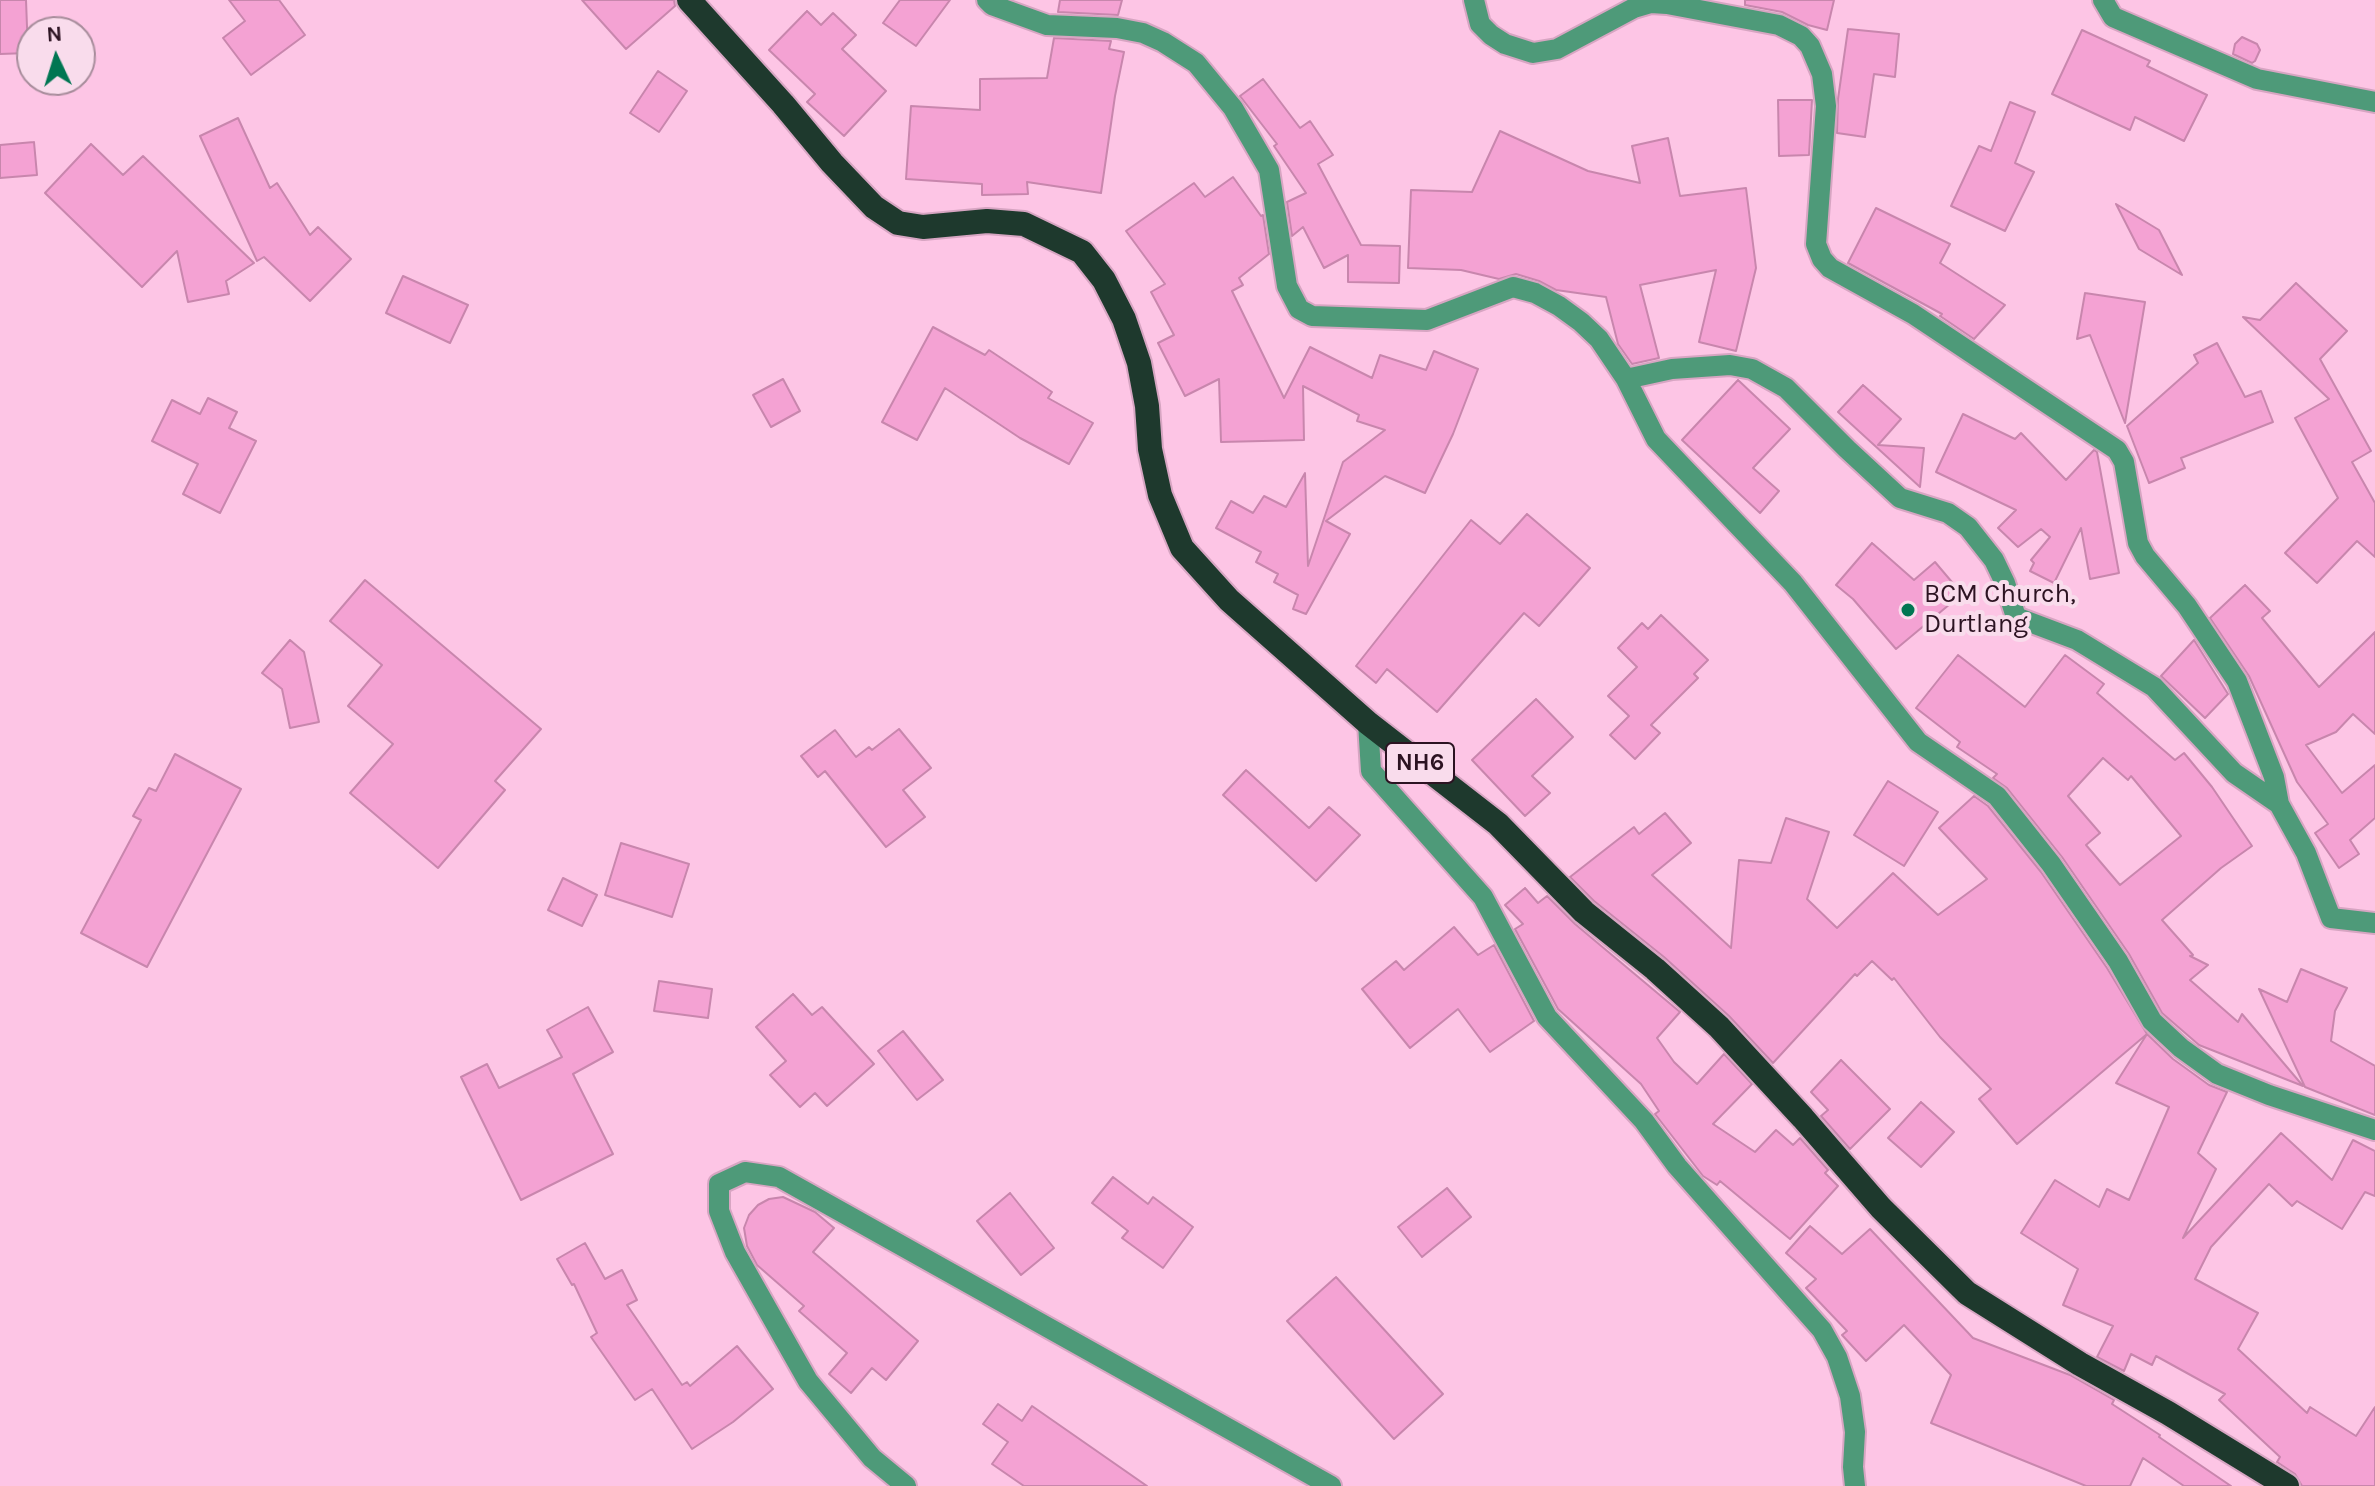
<!DOCTYPE html>
<style>
body{margin:0}
#map{position:relative;width:2375px;height:1486px;overflow:hidden;background:#fdc5e5;font-family:Karla,sans-serif}
canvas{display:block}
.north{position:absolute;left:16px;top:16px;width:80px;height:80px;box-sizing:border-box;background:#f9dcec;border:2px solid #a78c9b;border-radius:50%;rotate:356deg;font-size:22px;font-weight:700;line-height:32px;text-align:center;color:#2c1322}
.north::after{content:'';display:block;margin:auto;width:28px;height:36px;background:#007652;clip-path:polygon(50% 0,100% 100%,50% 72%,0 100%)}
</style>
<div id="map">
<canvas width="2375" height="1486"></canvas>
<div class="north">N</div>
</div>
<script>
const g = document.querySelector('canvas').getContext('2d');
g.lineJoin = 'round';
function paint(path, color) { g.fillStyle = color; g.fill(path, 'evenodd'); }
const poly = rows => new Path2D(rows.map(r => 'M' + r).join(''));
function stroke(path, color, width, dash) { g.strokeStyle = color; g.lineWidth = width; g.lineCap = dash ? 'butt' : 'round'; g.setLineDash(dash || []); g.stroke(path); }
function label(font, color, halo, rows, align = 'center') {
  g.font = font + ' Karla,sans-serif'; g.lineWidth = 8; g.setLineDash([]); g.textBaseline = 'middle'; g.strokeStyle = halo; g.fillStyle = color; for (const [text, x, y, turn = 0] of rows) {
    g.save(); g.translate(x, y); g.rotate((+turn || 0) * Math.PI / 180); g.textAlign = isNaN(turn) ? turn : align; if (halo) g.strokeText(text, 0, 0); g.fillText(text, 0, 0); g.restore();
  }
}
const building = poly([
 [0,0,26,0,28,53,0,54,0,0],
 [229,0,279,0,305,35,251,75,223,38,245,21,229,0],
 [582,0,674,0,675,6,626,49,582,0],
 [900,0,950,0,916,46,883,23,900,0],
 [1060,0,1122,0,1118,15,1058,12,1060,0],
 [1745,0,1834,0,1827,30,1808,25,1782,12,1745,5,1745,0],
 [807,11,821,25,833,13,856,35,842,49,886,91,844,136,807,102,815,94,769,50,807,11],
 [1848,29,1899,34,1895,77,1874,74,1865,137,1837,133,1838,99,1848,29],
 [2082,30,2150,61,2147,66,2207,95,2184,141,2135,117,2130,130,2052,94,2082,30],
 [2242,37,2257,44,2260,50,2255,61,2252,63,2233,54,2235,44,2242,37],
 [1054,38,1111,41,1109,49,1124,52,1115,96,1101,193,1027,182,1028,194,982,195,982,184,906,179,911,106,980,110,980,79,1047,78,1054,38],
 [658,71,687,91,659,132,630,113,658,71],
 [1263,79,1300,128,1310,121,1333,155,1318,164,1361,245,1400,246,1399,283,1348,282,1348,255,1324,268,1303,227,1292,236,1287,202,1306,193,1274,146,1277,144,1240,96,1263,79],
 [1778,100,1812,100,1809,155,1779,156,1778,100],
 [2010,102,2035,112,2015,163,2034,172,2005,231,1951,206,1979,146,1991,151,2010,102],
 [238,118,270,188,277,183,310,235,318,227,351,259,310,301,264,257,257,261,200,136,238,118],
 [1500,131,1588,171,1640,183,1632,146,1668,138,1680,196,1746,188,1756,268,1736,351,1699,342,1716,270,1640,285,1659,358,1632,364,1618,344,1606,297,1556,290,1539,281,1516,274,1499,279,1461,270,1408,268,1411,190,1472,192,1500,131],
 [34,142,37,175,0,178,0,145,34,142],
 [91,144,123,175,143,156,254,263,226,281,229,294,188,302,177,251,142,287,45,193,91,144],
 [1233,177,1261,216,1263,215,1269,254,1239,278,1243,285,1232,291,1284,398,1310,347,1372,378,1380,355,1426,370,1434,351,1478,369,1453,434,1425,493,1385,476,1326,521,1350,534,1306,614,1293,609,1298,595,1274,582,1278,574,1256,562,1261,552,1216,528,1231,501,1253,513,1264,496,1286,507,1305,473,1308,566,1343,462,1385,430,1357,421,1359,415,1303,386,1304,440,1221,442,1219,379,1185,396,1158,343,1174,335,1151,292,1165,284,1126,231,1194,183,1205,197,1233,177],
 [2116,204,2159,230,2182,275,2139,249,2116,204],
 [1876,208,1950,244,1940,263,2005,305,1974,339,1940,316,1942,314,1848,263,1876,208],
 [403,276,468,305,450,343,386,313,403,276],
 [2296,283,2347,331,2320,359,2371,451,2352,462,2375,503,2375,557,2357,541,2317,583,2285,553,2338,498,2295,418,2329,399,2243,317,2260,320,2296,283],
 [2085,293,2145,302,2125,423,2090,335,2077,339,2085,293],
 [933,327,985,355,989,350,1052,392,1048,398,1093,423,1069,464,1020,438,945,388,917,440,882,422,933,327],
 [2217,343,2245,397,2261,391,2273,422,2181,458,2185,468,2149,483,2127,426,2198,363,2194,355,2217,343],
 [783,379,800,411,771,427,753,395,783,379],
 [1738,380,1790,429,1753,468,1779,491,1760,513,1682,440,1738,380],
 [1863,385,1901,419,1878,445,1924,448,1920,487,1838,412,1863,385],
 [208,398,237,412,229,428,256,441,220,513,183,494,198,464,152,441,172,400,200,414,208,398],
 [1963,414,2015,439,2021,433,2066,480,2094,450,2097,452,2119,573,2090,579,2081,528,2054,583,2030,571,2034,563,2031,560,2050,537,2041,529,2018,547,1998,528,2016,510,1936,472,1963,414],
 [1527,514,1590,568,1539,626,1524,613,1437,712,1387,669,1376,683,1356,666,1471,520,1500,544,1527,514],
 [1872,543,1914,580,1935,562,1962,594,1896,649,1853,599,1836,585,1872,543],
 [365,580,541,729,495,781,505,790,438,868,350,793,393,744,348,706,382,665,330,621,365,580],
 [2245,585,2270,611,2262,618,2319,687,2375,632,2375,734,2353,714,2336,732,2306,745,2342,793,2375,765,2375,818,2350,840,2359,854,2339,868,2315,833,2328,824,2297,782,2249,676,2210,618,2245,585],
 [1661,615,1708,660,1694,674,1698,678,1651,725,1660,733,1635,759,1610,735,1629,716,1608,696,1637,667,1618,648,1642,623,1648,629,1661,615],
 [290,640,304,652,319,722,290,728,282,689,262,673,290,640],
 [2194,640,2228,694,2205,718,2161,676,2194,640],
 [1958,655,2025,707,2065,655,2104,684,2097,693,2175,760,2184,753,2212,787,2252,846,2221,868,2162,920,2193,955,2190,956,2208,965,2190,980,2238,1022,2242,1014,2303,1086,2199,1045,2162,1013,2129,954,2062,857,2007,788,1993,778,1997,774,1957,747,1960,742,1916,708,1958,655],
 [2103,758,2128,780,2131,776,2181,836,2120,885,2086,845,2100,833,2068,796,2103,758],
 [1536,699,1573,737,1532,776,1550,793,1525,816,1472,760,1536,699],
 [899,729,931,768,903,790,925,817,886,847,825,771,818,777,801,756,835,730,856,757,869,747,872,750,899,729],
 [175,754,241,789,147,967,81,933,141,820,133,816,149,788,156,791,175,754],
 [1246,770,1309,828,1329,807,1360,835,1316,881,1223,795,1246,770],
 [1888,781,1938,812,1904,866,1854,835,1888,781],
 [1974,796,1988,806,2041,872,2107,968,2147,1034,2017,1144,1979,1099,1991,1089,1940,1037,1894,978,1892,980,1872,961,1857,976,1855,974,1773,1063,1729,1016,1664,957,1594,901,1570,877,1634,827,1639,834,1665,813,1691,843,1652,875,1731,948,1739,860,1771,863,1786,818,1829,832,1807,899,1837,928,1893,873,1938,915,1987,879,1939,828,1974,796],
 [621,843,689,864,672,917,605,895,621,843],
 [563,878,597,895,582,926,548,910,563,878],
 [1525,888,1538,903,1547,896,1575,924,1680,1012,1657,1038,1674,1062,1697,1084,1724,1054,1752,1084,1713,1124,1755,1152,1776,1130,1793,1145,1800,1138,1828,1170,1825,1173,1838,1186,1790,1239,1720,1181,1717,1185,1703,1176,1655,1114,1659,1111,1641,1084,1558,1009,1515,929,1523,924,1505,905,1525,888],
 [1454,927,1478,955,1494,945,1534,1021,1490,1052,1458,1009,1410,1048,1362,989,1396,961,1404,970,1454,927],
 [2301,969,2347,988,2335,1011,2331,1041,2375,1066,2375,1115,2305,1087,2259,989,2287,1002,2301,969],
 [659,981,712,989,708,1018,654,1011,659,981],
 [793,994,812,1015,822,1007,874,1064,827,1106,815,1093,800,1107,770,1075,786,1061,756,1027,793,994],
 [588,1007,613,1052,573,1074,613,1154,521,1200,461,1077,487,1064,499,1088,562,1057,547,1030,588,1007],
 [903,1031,943,1080,917,1100,878,1051,903,1031],
 [2147,1034,2173,1059,2209,1085,2227,1092,2198,1153,2216,1169,2183,1238,2281,1133,2332,1180,2353,1140,2375,1151,2375,1196,2365,1192,2342,1229,2297,1201,2292,1206,2269,1184,2211,1247,2195,1279,2258,1313,2238,1349,2307,1413,2310,1407,2356,1436,2375,1407,2375,1486,2302,1486,2295,1474,2277,1462,2280,1457,2219,1400,2225,1394,2156,1356,2152,1365,2131,1354,2124,1371,2097,1357,2113,1326,2063,1305,2078,1269,2021,1233,2055,1180,2099,1207,2107,1189,2129,1200,2169,1107,2116,1083,2147,1034],
 [1841,1060,1890,1109,1850,1149,1821,1116,1828,1110,1811,1092,1841,1060],
 [1921,1102,1954,1132,1921,1167,1888,1138,1921,1102],
 [1113,1177,1148,1204,1153,1197,1193,1227,1163,1268,1122,1238,1128,1231,1092,1203,1113,1177],
 [1447,1188,1471,1217,1422,1257,1398,1227,1447,1188],
 [1010,1193,1054,1248,1021,1275,977,1221,1010,1193],
 [783,1197,815,1212,834,1228,813,1252,918,1341,886,1380,872,1368,851,1393,829,1374,847,1353,799,1311,804,1306,757,1265,747,1246,744,1228,749,1215,758,1205,769,1199,783,1197],
 [1810,1226,1842,1254,1870,1229,1973,1338,2070,1375,2114,1400,2112,1404,2160,1435,2159,1437,2231,1486,2184,1486,2143,1458,2130,1486,2086,1486,1931,1423,1951,1375,1904,1325,1866,1361,1842,1335,1847,1331,1806,1288,1816,1279,1786,1253,1810,1226],
 [585,1243,605,1279,622,1270,637,1300,627,1305,682,1385,687,1382,690,1386,737,1346,773,1389,733,1422,692,1449,652,1389,635,1400,591,1337,597,1333,574,1284,572,1285,557,1259,585,1243],
 [1336,1277,1443,1394,1394,1439,1287,1321,1336,1277],
 [998,1404,1022,1421,1032,1406,1147,1486,1024,1486,992,1464,1008,1442,983,1424,998,1404]
]);
const minor = poly([
 [987,0,992,5,1047,25,1117,28,1143,33,1163,42,1196,63,1233,108,1269,170,1287,286,1299,309,1312,316,1427,320,1513,287,1535,293,1559,306,1581,322,1599,339,1626,379,1656,439,1793,583,1918,742,1997,796,2051,864,2118,961,2152,1021,2181,1048,2217,1074,2269,1095,2375,1130],
 [1474,0,1480,24,1491,35,1505,44,1533,53,1557,49,1634,8,1651,3,1667,4,1779,25,1801,36,1810,46,1822,74,1826,106,1816,244,1822,259,1830,268,1913,314,2117,450,2124,462,2138,543,2145,556,2187,606,2237,681,2274,777,2279,804,2306,853,2331,918,2375,923],
 [2103,0,2113,17,2257,79,2375,102],
 [1626,379,1672,369,1730,365,1752,369,1786,388,1847,449,1900,498,1948,513,1968,527,1994,560,2005,583,2016,617,2077,640,2154,687,2234,773,2279,804],
 [1368,723,1371,771,1483,897,1547,1017,1644,1121,1677,1166,1822,1330,1837,1357,1850,1396,1855,1432,1853,1467,1855,1486],
 [906,1486,872,1458,808,1381,735,1252,719,1211,719,1184,745,1172,779,1177,1331,1486]
]);
const highway = poly([
 [689,0,783,104,832,163,874,207,898,223,923,227,987,221,1024,224,1082,252,1104,280,1124,319,1139,363,1147,406,1150,449,1160,495,1182,548,1229,600,1368,723,1498,824,1584,912,1655,969,1719,1027,1803,1118,1881,1208,1967,1293,2080,1364,2168,1413,2287,1486]
]);
const markers = [
 [1908,610,8,"#007652"]
];
const shields = [
 [1420,763,68]
];
const shieldNames = [
 ["NH6",1420,763]
];
const poiNames = [
 ["BCM Church,",1924,595],
 ["Durtlang",1924,625]
];
paint(building, '#f4a2d3');
stroke(building, '#c886ad', 2);
stroke(minor, '#d7a5c2', 24);
stroke(highway, '#d7a5c2', 28);
stroke(minor, '#4e9a79', 20);
stroke(highway, '#1e392d', 24);
for (const [x, y, r, color] of markers) { const dot = new Path2D(); dot.arc(x, y, r, 0, 2 * Math.PI); g.fillStyle = color; g.fill(dot); stroke(dot, '#f9dcec', 3); }
for (const [x, y, w] of shields) { const box = new Path2D(); box.roundRect(x - w / 2, y - 20, w, 40, 6); g.fillStyle = '#f9dcec'; g.fill(box); stroke(box, '#2c1322', 2); }
label('bold 24px', '#2c1322', null, shieldNames);
label('26px', '#2c1322', '#f9dcec', poiNames, 'left');
</script>
